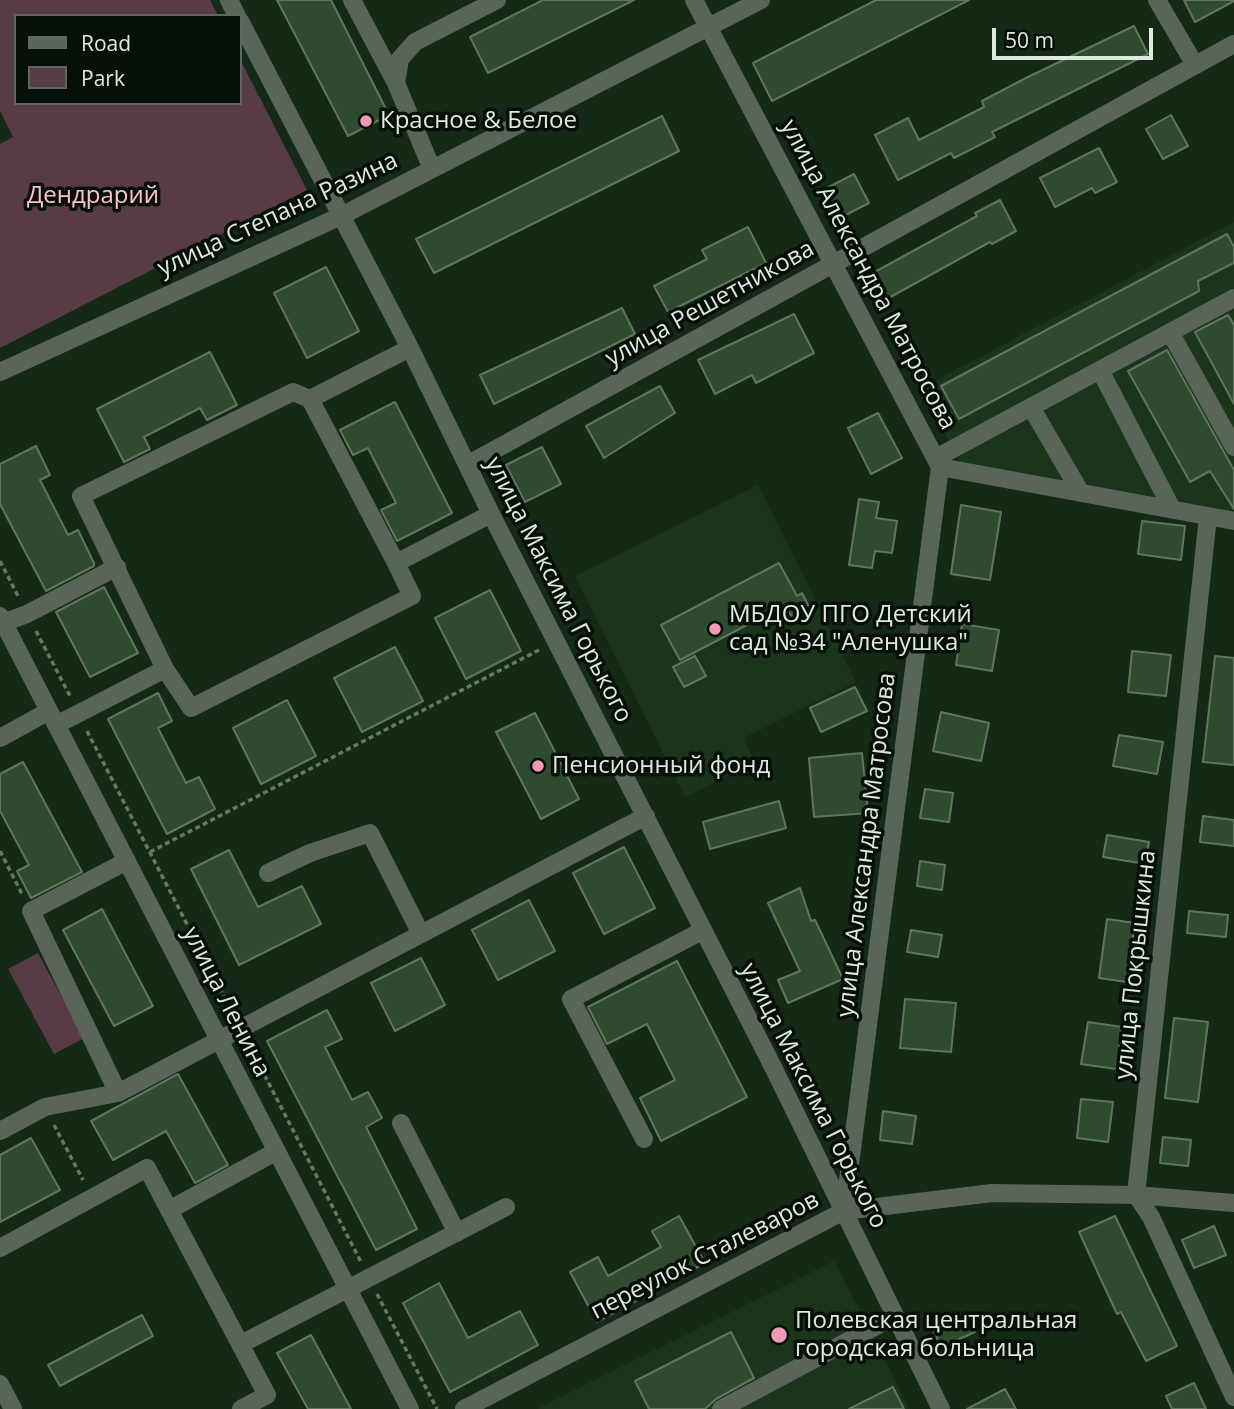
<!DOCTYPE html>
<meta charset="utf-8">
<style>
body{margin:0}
#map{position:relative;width:1234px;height:1409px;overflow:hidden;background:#152a16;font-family:"Open Sans",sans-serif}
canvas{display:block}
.legend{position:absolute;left:14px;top:14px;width:228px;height:91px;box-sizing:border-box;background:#071008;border:2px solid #5d675d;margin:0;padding:9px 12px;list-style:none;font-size:21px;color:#ddeadd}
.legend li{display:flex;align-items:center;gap:14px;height:35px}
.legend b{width:35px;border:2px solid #5d675d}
.scale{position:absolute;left:992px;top:28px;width:161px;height:32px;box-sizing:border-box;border:4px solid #ddeadd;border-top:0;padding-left:9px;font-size:21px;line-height:24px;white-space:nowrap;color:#ddeadd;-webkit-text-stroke:5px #071008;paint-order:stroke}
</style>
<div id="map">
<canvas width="1234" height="1409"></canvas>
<ul class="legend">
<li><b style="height:9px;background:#586558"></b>Road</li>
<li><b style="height:19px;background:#583c45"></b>Park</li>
</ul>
<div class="scale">50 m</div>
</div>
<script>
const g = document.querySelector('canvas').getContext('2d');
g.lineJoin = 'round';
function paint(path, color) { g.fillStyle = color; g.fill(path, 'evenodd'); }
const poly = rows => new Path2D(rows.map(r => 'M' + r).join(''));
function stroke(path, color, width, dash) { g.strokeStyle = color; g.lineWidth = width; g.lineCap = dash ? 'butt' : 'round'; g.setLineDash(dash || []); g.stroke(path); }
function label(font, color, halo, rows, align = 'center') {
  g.font = font + ' "Open Sans",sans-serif'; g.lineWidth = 7; g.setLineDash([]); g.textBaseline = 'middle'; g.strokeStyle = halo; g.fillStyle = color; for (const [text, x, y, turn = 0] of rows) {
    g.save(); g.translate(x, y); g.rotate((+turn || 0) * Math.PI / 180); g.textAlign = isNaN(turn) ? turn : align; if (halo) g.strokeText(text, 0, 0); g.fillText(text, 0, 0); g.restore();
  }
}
const built = poly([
 [1234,222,1234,513,959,462,922,388],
 [758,485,856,682,744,738,755,762,685,797,575,576],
 [834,1261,910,1409,537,1409]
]);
const green = poly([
 [0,0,210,0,218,16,16,16,16,103,240,103,240,59,307,190,0,348,0,144,13,137,0,111],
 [38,953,84,1038,54,1054,8,969]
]);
const building = poly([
 [277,0,331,0,389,115,348,136,277,0],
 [543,0,634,0,488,73,470,37,543,0],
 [876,0,969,0,772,101,753,63,876,0],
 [1184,0,1234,0,1234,1,1195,22,1184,0],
 [1134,26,1148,54,992,132,995,137,954,158,951,153,898,180,875,135,908,118,919,140,984,107,982,101,1026,78,1134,26],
 [1171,115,1188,146,1163,159,1146,129,1171,115],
 [662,116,679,151,434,273,416,239,662,116],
 [1099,148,1117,182,1095,193,1092,188,1055,207,1040,178,1099,148],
 [854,174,869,203,838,219,823,190,854,174],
 [1000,200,1016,231,992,244,990,242,885,300,871,274,977,216,975,213,1000,200],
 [748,227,766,263,668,312,654,286,707,259,702,250,748,227],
 [1227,234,1234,247,1234,263,1198,281,1199,291,959,419,941,386,1227,234],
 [326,267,359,331,307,358,274,293,326,267],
 [622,308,635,334,494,404,480,375,622,308],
 [794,314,814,353,756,383,752,375,715,394,698,360,794,314],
 [1228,315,1234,325,1234,404,1195,332,1228,315],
 [1167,350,1234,470,1234,509,1210,471,1190,482,1128,371,1167,350],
 [210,352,237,405,207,420,200,408,144,437,150,449,124,462,97,409,210,352],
 [660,386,675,413,604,458,586,426,660,386],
 [395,402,452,513,397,541,381,510,396,503,368,448,353,455,340,430,395,402],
 [878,413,902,458,871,474,848,428,878,413],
 [36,446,50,475,40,480,68,535,78,530,94,563,94,566,46,591,0,504,0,464,36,446],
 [542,447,561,484,525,502,506,465,542,447],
 [859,499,879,502,876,518,897,521,892,553,875,551,872,568,849,565,859,499],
 [961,505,1001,512,990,580,951,574,961,505],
 [1142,521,1185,526,1181,560,1138,554,1142,521],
 [779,563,797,596,802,593,812,613,795,622,785,605,680,660,661,625,779,563],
 [104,587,138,653,90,677,56,612,104,587],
 [490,590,521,651,466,679,435,618,490,590],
 [962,624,999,630,992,671,956,665,962,624],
 [395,647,423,701,362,732,334,678,395,647],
 [1132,651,1171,655,1166,696,1128,692,1132,651],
 [695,656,706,676,684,687,673,667,695,656],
 [1215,656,1234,658,1234,765,1203,762,1215,656],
 [855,687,867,711,821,732,810,708,855,687],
 [158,693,172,721,158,728,186,783,199,777,215,809,167,834,108,719,158,693],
 [287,700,316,756,261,784,233,728,287,700],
 [941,712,989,723,981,761,933,751,941,712],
 [535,713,579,799,541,819,496,732,535,713],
 [1119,735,1163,742,1157,774,1113,766,1119,735],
 [862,753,868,813,814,817,809,758,862,753],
 [23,762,82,872,31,898,17,871,29,865,0,811,0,774,23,762],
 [925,789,953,793,949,822,920,818,925,789],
 [779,801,786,828,710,849,703,822,779,801],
 [1203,816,1234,820,1234,846,1200,842,1203,816],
 [1107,835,1149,842,1145,864,1103,857,1107,835],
 [624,847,655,908,604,934,573,873,624,847],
 [229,850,258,907,302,886,321,924,239,965,191,869,229,850],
 [920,861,945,865,942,890,917,886,920,861],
 [800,888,811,921,815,920,843,979,788,1003,778,980,800,971,768,903,800,888],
 [529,900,555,951,498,980,472,930,529,900],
 [102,909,153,1006,114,1026,63,930,102,909],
 [1189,911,1228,915,1226,937,1187,933,1189,911],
 [1107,919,1135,923,1127,982,1099,978,1107,919],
 [911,930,942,935,938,957,907,952,911,930],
 [421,958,445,1005,395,1031,371,983,421,958],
 [677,961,747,1097,661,1141,640,1098,675,1080,647,1024,607,1044,588,1007,677,961],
 [905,999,956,1003,951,1052,900,1048,905,999],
 [327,1010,342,1039,325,1047,352,1100,368,1092,382,1118,366,1127,417,1229,376,1250,267,1041,327,1010],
 [1174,1018,1208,1022,1198,1102,1165,1098,1174,1018],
 [1088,1022,1122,1027,1116,1069,1081,1064,1088,1022],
 [178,1074,228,1165,195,1183,166,1131,113,1160,91,1121,178,1074],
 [1081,1099,1113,1102,1108,1142,1077,1138,1081,1099],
 [883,1111,916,1116,912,1144,880,1140,883,1111],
 [1163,1137,1191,1140,1188,1166,1160,1163,1163,1137],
 [31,1138,60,1190,0,1222,0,1155,31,1138],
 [679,1216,705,1263,597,1322,570,1272,598,1257,608,1276,661,1247,652,1231,679,1216],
 [1115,1216,1177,1346,1146,1361,1121,1312,1117,1314,1079,1232,1115,1216],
 [1214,1226,1226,1255,1194,1268,1182,1240,1214,1226],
 [439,1283,468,1338,520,1311,538,1345,450,1392,403,1303,439,1283],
 [966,1313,975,1332,941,1347,932,1328,966,1313],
 [142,1315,153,1336,60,1386,48,1365,142,1315],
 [731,1332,754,1378,716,1399,705,1409,649,1409,635,1381,731,1332],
 [311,1335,351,1409,308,1409,277,1353,311,1335],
 [1194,1383,1206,1409,1172,1409,1166,1396,1194,1383],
 [893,1387,904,1409,849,1409,893,1387],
 [1005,1389,1016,1409,967,1409,1005,1389]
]);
const path = poly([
 [0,561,18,596],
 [36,631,70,696],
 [87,731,233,1013],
 [0,851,23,896],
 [150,852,539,650],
 [249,1045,361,1262],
 [54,1125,83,1180],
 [377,1294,437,1409]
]);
const minor = poly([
 [229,0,237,16],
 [352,0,396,83,432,169],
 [694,0,940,467,844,1211],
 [1157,0,1195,65],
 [240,21,410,348,491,514,772,1065,941,1409],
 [396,83,400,59,415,42,497,0],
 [1170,332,1234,447],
 [1100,370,1172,509],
 [0,372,341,216,761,0],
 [310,399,410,348],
 [1031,407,1081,493],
 [936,458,1234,298],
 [467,465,1234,44],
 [940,467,1234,521],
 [1208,516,1136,1195,1151,1217,1234,1397],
 [396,563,310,399,293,392,81,496,165,669,191,708,412,596,396,563,491,514],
 [0,616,410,1409],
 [0,624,27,614,117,567],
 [56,725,165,669],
 [0,738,49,711],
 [268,873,310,853,370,833,421,934],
 [118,1093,31,911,127,861],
 [401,1123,457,1233],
 [0,1131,45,1107,118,1093,646,816],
 [644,1139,571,999,702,931],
 [169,1210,277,1151],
 [0,1248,147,1168,267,1395,241,1409],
 [241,1344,506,1207],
 [0,1384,13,1409],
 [464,1409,844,1211,992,1193,1136,1195,1234,1203],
 [721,1409,895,1316]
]);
const markers = [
 [366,121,7,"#f09ab6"],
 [715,629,7,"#f09ab6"],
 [538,766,7,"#f09ab6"],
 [779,1335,9,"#f09ab6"]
];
const poiNames = [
 ["Красное & Белое",380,121],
 ["МБДОУ ПГО Детский",729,615],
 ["сад №34 \"Аленушка\"",729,643],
 ["Пенсионный фонд",552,766],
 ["Полевская центральная",795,1321],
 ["городская больница",795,1349]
];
const parkNames = [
 ["Дендрарий",93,196]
];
const streetNames = [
 ["улица Степана Разина",278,215,-25],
 ["улица Александра Матросова",868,275,62],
 ["улица Решетникова",710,304,-29],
 ["улица Максима Горького",558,590,63],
 ["улица Александра Матросова",867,845,-83],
 ["улица Покрышкина",1136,965,-84],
 ["улица Ленина",226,1002,63],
 ["улица Максима Горького",813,1096,63],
 ["переулок Сталеваров",705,1256,-27]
];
paint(built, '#1a351c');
paint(green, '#583c45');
paint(building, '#2e4a2f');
stroke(building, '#5e765e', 2);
stroke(path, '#667866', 3.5, [5, 3.5]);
stroke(minor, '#586558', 18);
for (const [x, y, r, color] of markers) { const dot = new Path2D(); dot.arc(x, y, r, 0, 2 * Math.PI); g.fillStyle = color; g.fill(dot); stroke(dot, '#071008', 2.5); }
label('24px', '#ddeadd', '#071008', poiNames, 'left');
label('24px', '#fac0d1', '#071008', parkNames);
label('24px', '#ddeadd', '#071008', streetNames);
</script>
